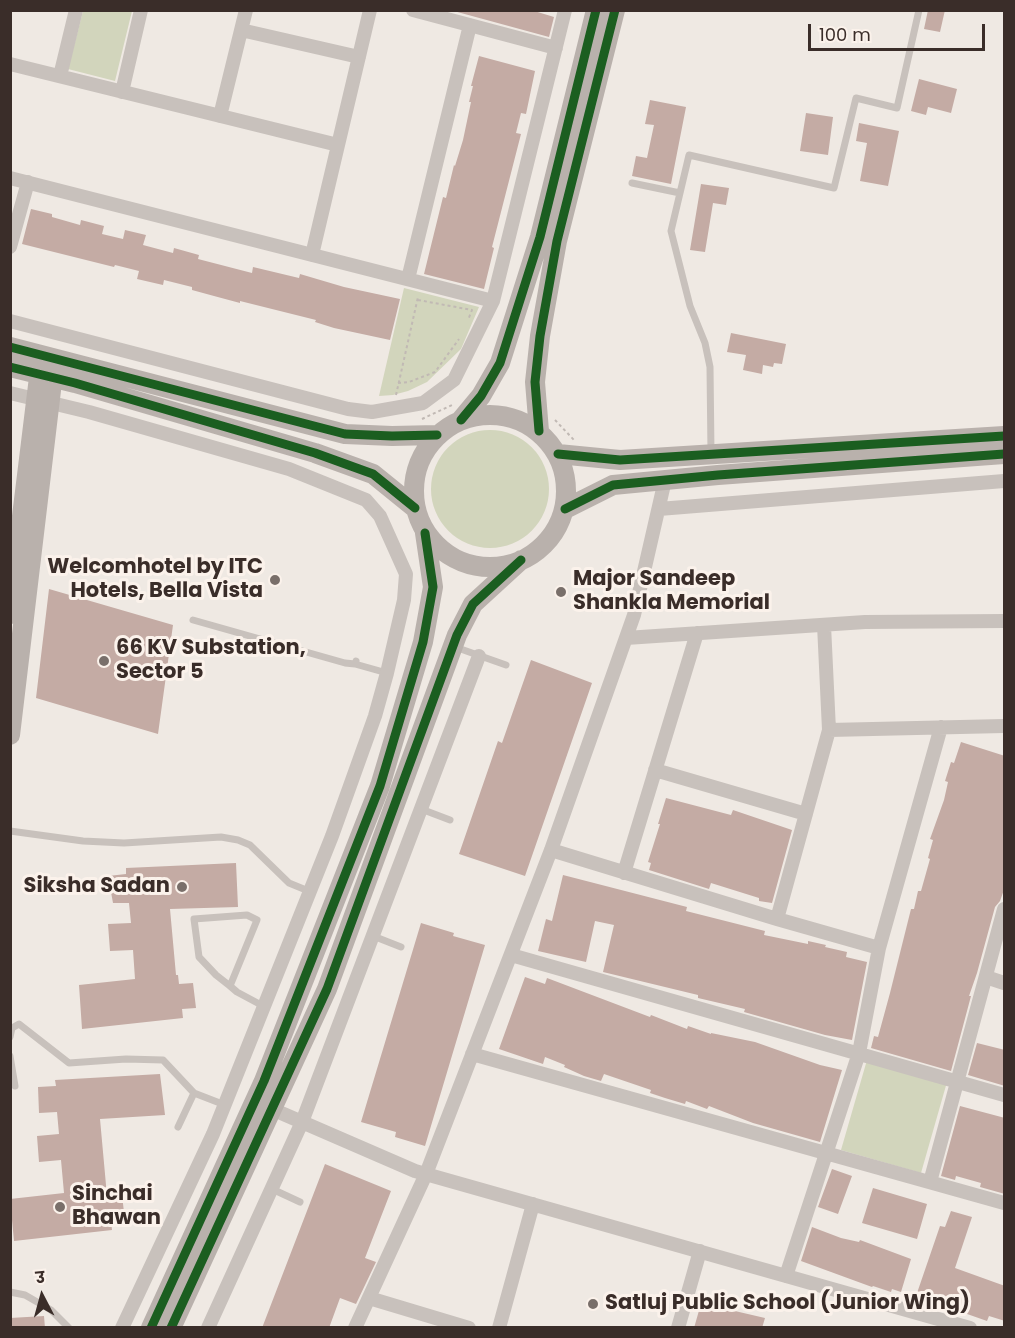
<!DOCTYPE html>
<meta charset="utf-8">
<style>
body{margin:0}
#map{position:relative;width:1015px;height:1338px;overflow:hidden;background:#efe9e3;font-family:Poppins,"Noto Sans Devanagari",sans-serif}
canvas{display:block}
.frame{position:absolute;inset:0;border:12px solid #3a2d29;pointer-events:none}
.north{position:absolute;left:12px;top:1266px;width:60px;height:60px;-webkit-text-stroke:4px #fbf2eb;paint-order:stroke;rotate:354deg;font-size:16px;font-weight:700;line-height:24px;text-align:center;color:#3a2d29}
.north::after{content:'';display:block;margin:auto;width:21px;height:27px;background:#3a2d29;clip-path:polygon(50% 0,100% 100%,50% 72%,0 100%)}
.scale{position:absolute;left:808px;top:24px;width:177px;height:27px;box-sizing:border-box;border:3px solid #3a2d29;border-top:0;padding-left:8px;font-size:18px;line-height:21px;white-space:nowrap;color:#3a2d29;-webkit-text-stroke:4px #fbf2eb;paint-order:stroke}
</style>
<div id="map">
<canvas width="1015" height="1338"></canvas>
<div class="frame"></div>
<div class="north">उ</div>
<div class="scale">100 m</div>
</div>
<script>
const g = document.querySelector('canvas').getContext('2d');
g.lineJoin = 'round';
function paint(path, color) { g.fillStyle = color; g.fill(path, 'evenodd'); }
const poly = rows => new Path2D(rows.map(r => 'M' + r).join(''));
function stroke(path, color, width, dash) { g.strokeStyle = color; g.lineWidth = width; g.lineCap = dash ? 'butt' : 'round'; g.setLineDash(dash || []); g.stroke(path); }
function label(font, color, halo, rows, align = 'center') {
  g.font = font + ' Poppins,sans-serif'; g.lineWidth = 6; g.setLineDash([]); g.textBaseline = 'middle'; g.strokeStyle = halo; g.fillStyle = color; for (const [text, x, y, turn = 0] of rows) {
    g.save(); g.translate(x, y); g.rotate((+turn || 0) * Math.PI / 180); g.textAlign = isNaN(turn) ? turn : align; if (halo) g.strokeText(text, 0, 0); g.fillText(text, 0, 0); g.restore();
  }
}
const green = poly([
 [83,11,132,11,115,81,68,69],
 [404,288,479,307,461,349,427,382,408,391,393,395,379,396],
 '431 489a59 59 0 1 1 118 0a59 59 0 1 1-118 0Z',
 [867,1060,947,1082,921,1173,841,1150]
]);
const building = poly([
 [450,10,531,10,554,17,549,37],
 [928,10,945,10,940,32,924,29],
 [479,56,535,71,526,114,521,113,516,133,521,134,492,247,494,248,484,289,424,274,443,197,446,198,454,165,455,166,463,140,471,102,469,102,473,86,471,86],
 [919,79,957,89,951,113,928,107,926,115,911,111],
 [650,100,686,107,671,184,632,176,636,156,647,158,654,125,645,124],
 [806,113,833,117,828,155,800,151],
 [859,123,899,131,888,186,860,181,867,143,856,141],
 [701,184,729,188,726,205,713,203,705,252,690,250],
 [31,209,52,214,52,217,80,225,81,220,104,226,102,234,123,239,125,230,146,235,143,245,173,253,174,248,199,255,198,259,252,273,253,267,299,278,300,274,344,287,400,299,390,340,334,328,315,322,316,320,240,301,240,303,214,296,192,290,192,287,164,280,163,285,137,279,139,271,115,265,114,267,22,244],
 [731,333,786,344,782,364,774,363,773,367,763,365,762,374,743,370,746,355,727,352],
 [49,589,173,625,158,734,36,698],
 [531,660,592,683,525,876,459,854,498,741,502,743],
 [961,742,1005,756,1005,887,1000,901,995,907,977,973,969,996,971,996,951,1071,871,1048,874,1036,878,1037,890,993,911,909,914,909,918,891,921,891,930,859,928,858,933,840,930,839,944,800,948,782,945,781,951,762,954,763],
 [666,798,731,815,733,810,792,830,772,903,759,901,759,898,711,883,709,889,649,870,651,863,648,862,660,824,658,824],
 [236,863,238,907,170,909,176,975,178,975,179,984,193,983,196,1008,182,1009,183,1018,82,1029,79,985,135,979,133,950,110,951,108,924,131,923,129,903,113,903,108,876,126,874,126,868],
 [563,875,687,907,686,911,765,931,764,935,808,944,808,941,826,945,825,947,847,952,846,957,867,962,852,1040,825,1035,744,1012,745,1009,698,998,698,995,603,972,614,925,595,921,586,962,538,951,546,919,552,921],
 [421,923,454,933,453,936,485,945,425,1146,395,1137,396,1132,361,1122],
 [525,977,545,984,547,978,650,1017,651,1015,687,1029,688,1026,711,1034,711,1033,755,1042,820,1065,842,1070,820,1142,753,1123,709,1106,707,1109,686,1101,685,1104,665,1098,650,1093,651,1090,604,1074,601,1081,584,1076,564,1067,565,1065,545,1057,543,1064,499,1049],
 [977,1043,1005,1050,1005,1086,968,1075],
 [160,1074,165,1115,100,1119,107,1196,122,1195,125,1221,111,1221,112,1230,14,1241,10,1199,64,1193,61,1160,39,1162,37,1136,59,1134,57,1112,39,1113,38,1087,56,1086,55,1080],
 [960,1106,1005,1118,1005,1194,980,1187,981,1183,956,1176,955,1180,941,1176],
 [325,1164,391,1191,365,1258,376,1262,356,1304,340,1298,329,1328,262,1328],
 [832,1169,852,1176,838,1214,818,1207],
 [873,1188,927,1204,917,1239,862,1223],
 [951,1211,972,1217,955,1268,1005,1286,1005,1321,989,1316,987,1321,916,1296,940,1226,945,1227],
 [812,1227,841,1238,859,1242,860,1240,911,1259,901,1292,892,1289,891,1292,873,1286,872,1287,801,1261],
 [702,1300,723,1306,722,1308,765,1318,762,1328,694,1328],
 [44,1316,45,1328,10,1328,10,1318]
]);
const path = poly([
 [418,300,472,310,468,320],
 [398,383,409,382,435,372,459,339],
 [396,395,418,297],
 [422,419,452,405],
 [555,420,574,440],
 '422 491a68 68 0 1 1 136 0a68 68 0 1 1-136 0Z'
]);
const lane = poly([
 [632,183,680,193],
 [711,453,710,367,705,343,690,306,671,231,689,155,834,188,856,98,897,108,919,10],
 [193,620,345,663,355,664],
 [455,647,506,665],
 [356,661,355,664,387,673],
 [421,809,450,820],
 [10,831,83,841,124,843,221,837,238,840,250,845,289,883,311,892],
 [373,936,401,947],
 [230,986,257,920,247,915,194,919,199,957,216,975,230,986,237,992,265,1007],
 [10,1037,12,1028,19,1024,69,1063,126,1059,163,1060,194,1093,225,1105],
 [10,1056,15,1086],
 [178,1127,194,1093],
 [272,1189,300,1202],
 [10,1292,25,1295,51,1310,69,1328]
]);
const street = poly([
 [413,10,556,48],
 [241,30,359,57],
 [10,64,338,145],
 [60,76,76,10],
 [122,92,141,10],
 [220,116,246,10],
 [10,178,493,301],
 [10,247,28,182],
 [312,255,370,10],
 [408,279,470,25],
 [10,321,348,409,372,412,423,403,454,380,493,301,565,10],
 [10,393,89,412,289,469,366,500,380,516,406,574,404,600,387,673,375,716,332,836,213,1134,122,1328],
 [659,509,1004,481],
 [626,638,865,622,1004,621],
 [829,730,1004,726],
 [655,770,806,814],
 [551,850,777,919,879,948],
 [624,873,697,633],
 [777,919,829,730,824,625],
 [511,955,1004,1095],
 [986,977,1004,983],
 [472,1054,1004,1203],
 [265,1106,415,1171,970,1328],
 [930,1182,1004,909],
 [786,1276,859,1053,879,948,941,727],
 [369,1298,469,1328],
 [208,1328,302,1122,479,656],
 [355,1328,426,1174,551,850,634,615,665,480],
 [499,1328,533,1204],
 [678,1328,700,1251]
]);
const secondary = poly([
 [10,347,345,434,392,436,437,435],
 [10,367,75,383,315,453,373,474,415,508],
 '414 491a76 76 0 1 1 152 0a76 76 0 1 1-152 0Z',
 [461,420,481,396,500,363,540,237,596,10],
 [539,431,535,382,540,336,557,241,615,10],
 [558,454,620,460,1004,436],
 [565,509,613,485,718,475,1004,454],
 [10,614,41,361],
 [10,735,54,365],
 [151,1328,264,1081,380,786,423,642,433,587,425,533],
 [171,1328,327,989,457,635,473,604,521,560]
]);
const cycleway = poly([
 [10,347,345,434,392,436,437,435],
 [10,367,75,383,315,453,373,474,415,508],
 [461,420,481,396,500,363,540,237,596,10],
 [539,431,535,382,540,336,557,241,615,10],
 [558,454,620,460,1004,436],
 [565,509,613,485,718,475,1004,454],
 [151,1328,264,1081,380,786,423,642,433,587,425,533],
 [171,1328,327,989,457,635,473,604,521,560]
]);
const markers = [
 [275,580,6,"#796f6a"],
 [561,592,6,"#796f6a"],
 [104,661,6,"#796f6a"],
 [182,887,6,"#796f6a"],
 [60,1207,6,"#796f6a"],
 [593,1304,6,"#796f6a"]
];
const poiNames = [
 ["Welcomhotel by ITC",263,568,"right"],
 ["Hotels, Bella Vista",263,592,"right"],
 ["Major Sandeep",573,580],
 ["Shankla Memorial",573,604],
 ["66 KV Substation,",116,649],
 ["Sector 5",116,673],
 ["Siksha Sadan",170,887,"right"],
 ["Sinchai",72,1195],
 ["Bhawan",72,1219],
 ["Satluj Public School (Junior Wing)",605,1304]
];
paint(green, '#d2d5bc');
paint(building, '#c4aba4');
stroke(path, '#c1b9b4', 2, [3, 3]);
stroke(lane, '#c8c1bc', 7);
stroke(street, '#c8c1bc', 14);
stroke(secondary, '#b9b1ac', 20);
stroke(cycleway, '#1b5e20', 9);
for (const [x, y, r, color] of markers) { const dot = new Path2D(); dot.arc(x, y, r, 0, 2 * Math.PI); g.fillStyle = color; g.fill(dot); stroke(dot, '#fbf2eb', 2); }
label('bold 21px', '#3a2d29', '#fbf2eb', poiNames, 'left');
</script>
